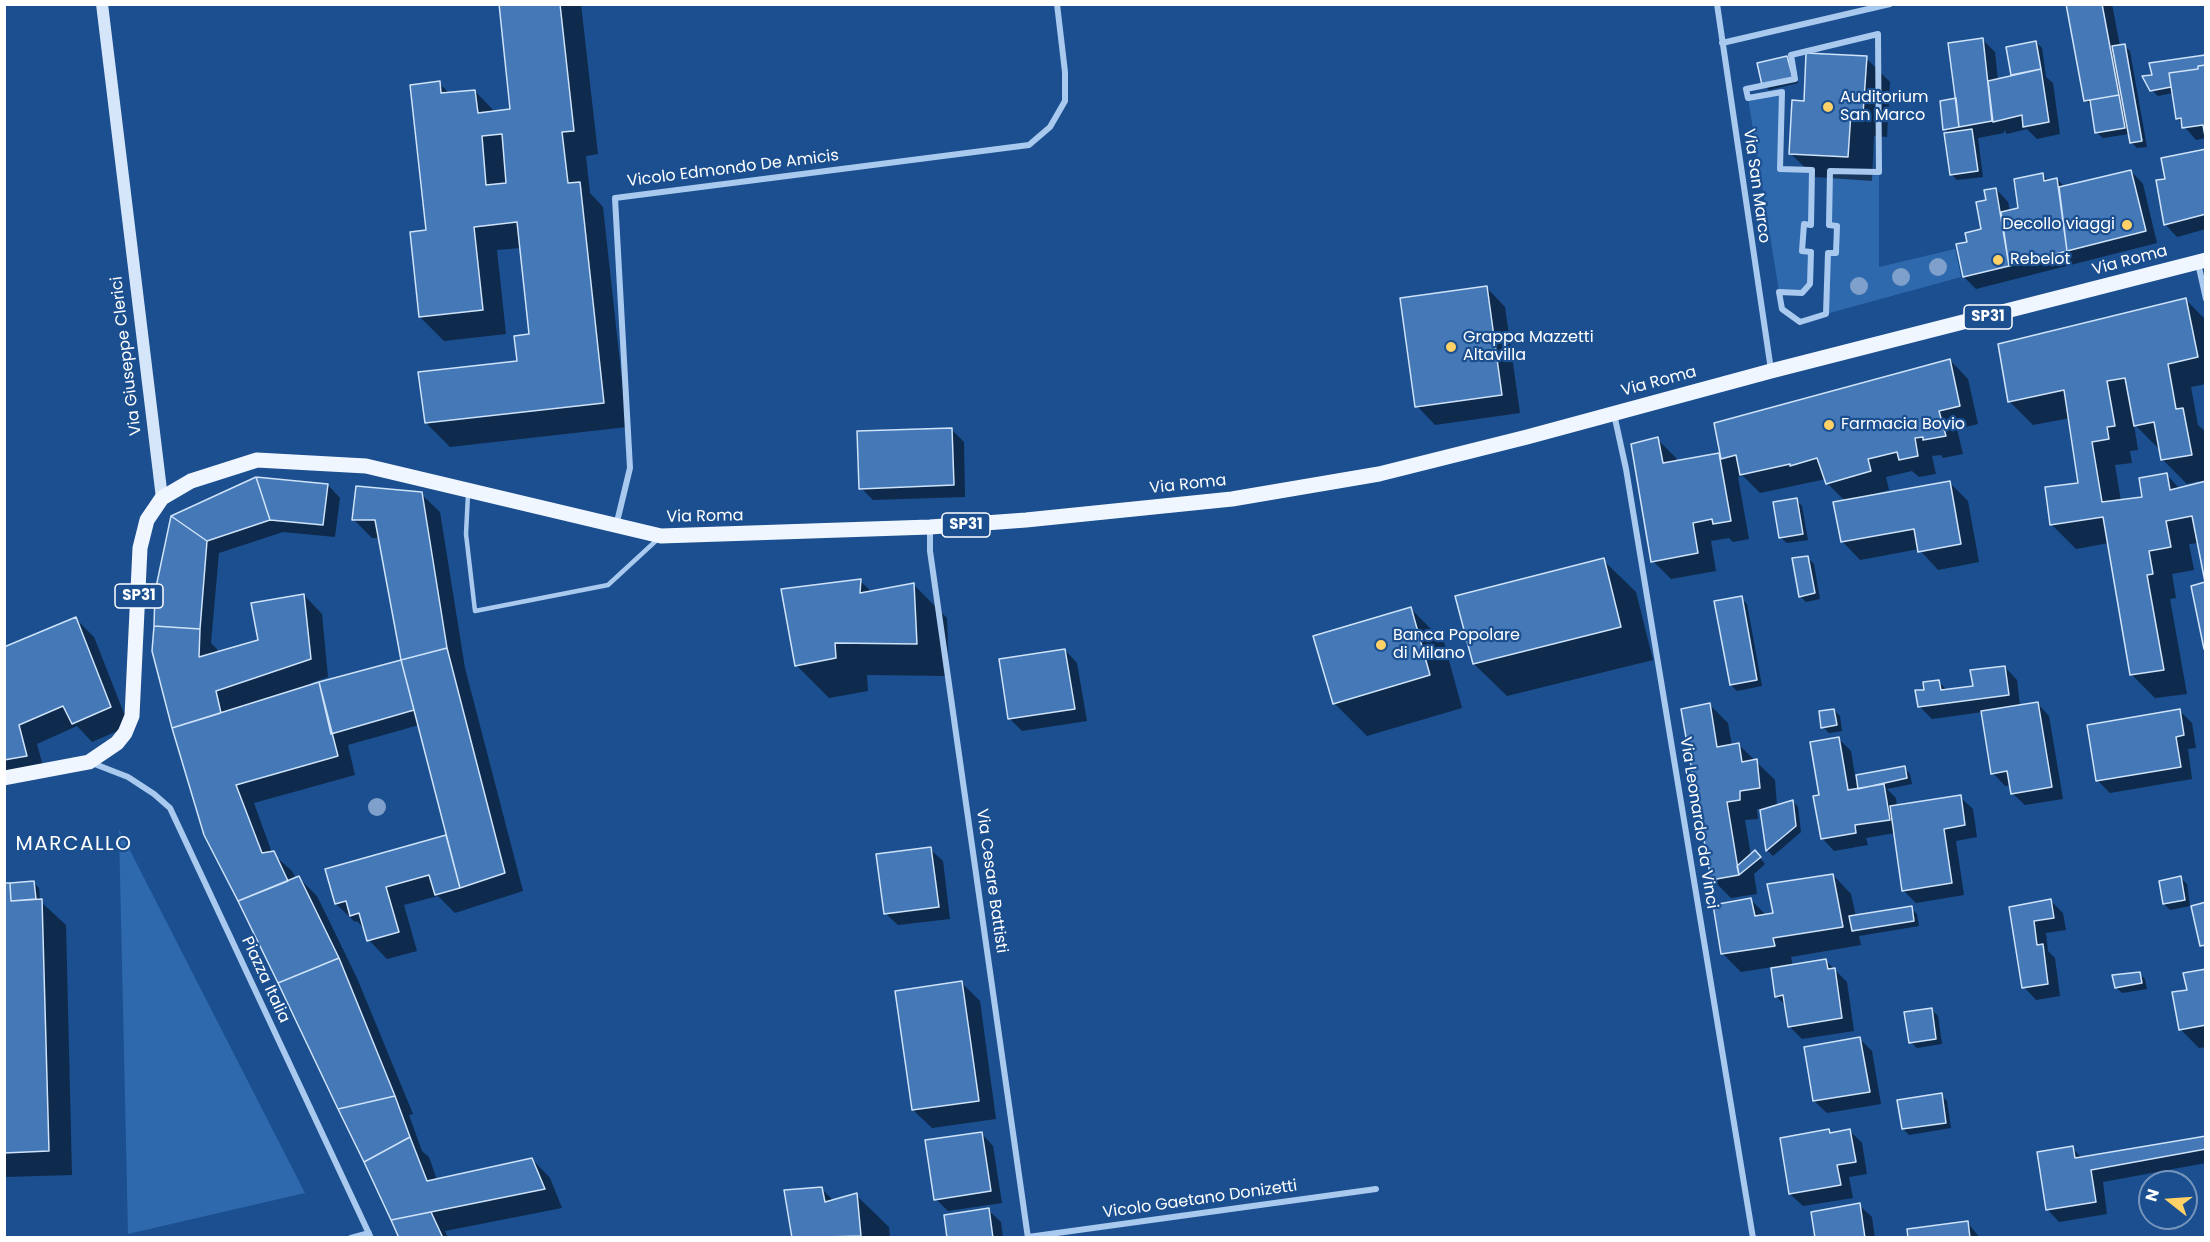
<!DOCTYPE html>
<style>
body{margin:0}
#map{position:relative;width:2210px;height:1242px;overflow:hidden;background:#1b4f8f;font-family:Poppins,sans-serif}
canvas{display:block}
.frame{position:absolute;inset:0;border:6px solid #fff;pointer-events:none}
.north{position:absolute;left:2138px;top:1170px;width:60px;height:60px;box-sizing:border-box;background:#1b4f8f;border:2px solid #7695bc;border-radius:50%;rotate:287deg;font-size:16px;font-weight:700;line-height:24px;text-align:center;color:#fff}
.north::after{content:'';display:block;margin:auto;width:21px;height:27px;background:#ffd166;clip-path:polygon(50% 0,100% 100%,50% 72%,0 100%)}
</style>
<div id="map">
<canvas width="2210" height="1242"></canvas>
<div class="frame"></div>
<div class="north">N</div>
</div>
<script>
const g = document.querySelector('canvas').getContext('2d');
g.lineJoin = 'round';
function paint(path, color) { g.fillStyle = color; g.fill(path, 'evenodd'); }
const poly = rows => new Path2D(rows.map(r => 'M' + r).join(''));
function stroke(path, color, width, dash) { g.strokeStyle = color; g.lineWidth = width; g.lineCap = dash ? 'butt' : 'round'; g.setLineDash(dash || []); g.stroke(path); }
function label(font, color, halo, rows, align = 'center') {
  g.font = font + ' Poppins,sans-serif'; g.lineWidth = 4.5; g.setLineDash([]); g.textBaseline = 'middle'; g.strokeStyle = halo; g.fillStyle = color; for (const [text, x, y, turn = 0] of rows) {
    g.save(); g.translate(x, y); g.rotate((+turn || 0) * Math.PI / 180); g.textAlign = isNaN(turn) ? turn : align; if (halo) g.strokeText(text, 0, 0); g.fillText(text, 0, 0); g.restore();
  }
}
const green = poly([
 [1782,92,1780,169,1812,170,1811,225,1804,225,1802,251,1811,252,1810,284,1802,293,1779,292,1748,98],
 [1830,171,1879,172,1879,267,1955,249,1961,277,1826,314,1828,253,1836,253,1837,226,1829,225],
 [119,829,305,1193,128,1234]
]);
const shadow = poly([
 [500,4,581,4,598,154,586,156,590,193,603,207,627,427,450,447,426,423,519,363,531,335,521,248,497,250,506,334,444,341,420,317,439,83,450,94,475,91,496,113,512,111],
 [2068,4,2112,4,2120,46,2124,45,2130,51,2147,147,2137,148,2131,142,2129,134,2103,138,2097,133,2092,107,2086,100],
 [1983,40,1995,52,1998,80,2014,77,2012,75,2036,42,2042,48,2046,77,2053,83,2060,134,2037,139,2027,129,2007,134,2004,130,2004,133,1978,138,1983,177,1957,180,1951,174,1950,134,1945,129],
 [2206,56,2206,138,2196,140,2178,119,2173,93,2158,96,2152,90,2154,76,2151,65],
 [1787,58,1793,64,1798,83,1769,90,1763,84],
 [1866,58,1890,82,1887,137,1874,136,1872,181,1815,177,1790,153,1805,103],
 [2206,151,2206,229,2177,237,2165,224,2167,180],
 [2131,171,2143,184,2157,243,1976,289,1964,277,1968,243,1983,230,1988,201,1996,189,2008,202,2010,211,2020,209,2042,175,2049,181,2057,179,2065,187],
 [1487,288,1505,307,1520,413,1435,425,1417,406],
 [2186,300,2206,320,2206,384,2191,387,2198,425,2206,432,2206,577,2199,543,2189,544,2194,570,2172,574,2176,598,2170,599,2187,694,2155,698,2131,674,2109,543,2076,549,2052,525,2080,484,2070,418,2033,425,2009,401],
 [2134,424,2159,449,2163,460,2187,484,2199,481,2200,484,2180,489,2167,475,2144,498,2121,501,2115,465,2132,463,2130,451,2138,450],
 [1950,360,1968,379,1978,424,1957,429,1963,454,1943,458,1941,455,1932,456,1936,474,1919,477,1912,471,1886,477,1889,490,1869,495,1870,497,1950,483,1968,501,1979,562,1938,570,1919,549,1860,560,1842,541,1846,502,1827,483,1826,479,1760,493,1743,476,1738,477,1749,539,1733,542,1729,538,1711,541,1716,571,1671,579,1653,561,1657,439,1676,458,1677,462,1722,454],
 [951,429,964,442,965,497,873,500,861,488],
 [328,485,340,498,335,537,283,532,219,553,211,643,217,649,217,653,260,641,304,595,322,614,328,677,311,683,311,686,403,665,380,538,372,538,353,519,421,494,440,512,465,668,523,891,455,913,438,896,404,905,417,951,387,959,369,940,365,930,357,921,355,922,336,904,327,870,448,836,419,725,348,745,355,775,254,803,272,853,292,871,296,879,298,877,317,896,357,978,413,1114,409,1115,422,1151,429,1157,437,1180,532,1159,550,1178,562,1208,445,1231,448,1238,401,1238,240,900,173,517],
 [1796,500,1802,506,1808,540,1787,543,1781,538],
 [1808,558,1814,564,1820,599,1806,602,1800,596],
 [1603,560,1636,592,1653,660,1507,696,1474,664],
 [860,581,872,592,914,585,947,618,949,676,867,675,868,691,829,698,796,665],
 [1741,598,1747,604,1762,686,1737,691,1731,685],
 [1411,609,1444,642,1462,708,1367,736,1334,703],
 [76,619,94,637,129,726,92,742,77,726,37,744,45,774,4,782,4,648],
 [1065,650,1077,663,1087,721,1022,731,1010,719],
 [2005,667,2017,680,2020,706,2037,703,2049,716,2063,799,2025,805,2012,793,2011,785,2005,786,1993,773,1983,712,1932,719,1919,706,1926,691,1939,682,1948,691,1974,688],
 [1710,705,1728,723,1732,746,1739,745,1775,780,1777,806,1793,801,1798,807,1801,832,1773,856,1768,851,1761,809,1757,809,1758,819,1745,820,1751,856,1755,852,1765,864,1754,874,1757,894,1731,898,1712,879],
 [1834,710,1840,716,1842,731,1829,733,1823,727],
 [2180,711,2192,723,2196,748,2188,749,2192,779,2110,793,2098,781],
 [1838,738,1851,751,1855,776,1905,768,1910,774,1912,784,1887,789,1896,798,1897,807,1960,797,1973,809,1977,837,1956,841,1964,895,1916,903,1903,890,1895,833,1866,838,1868,845,1834,851,1822,838,1821,796],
 [930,849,943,861,950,919,898,925,885,913],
 [1833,875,1851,894,1856,917,1911,908,1917,914,1919,926,1859,936,1861,945,1791,957,1793,966,1826,961,1847,982,1854,1031,1802,1039,1789,1026,1786,1006,1776,996,1772,967,1741,972,1722,953,1751,900,1767,916,1774,915],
 [2181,878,2187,884,2190,906,2170,910,2164,904],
 [33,882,39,888,40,901,66,925,72,1175,4,1177,4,885],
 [2051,901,2063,913,2066,930,2046,933,2048,951,2055,958,2060,996,2036,1000,2024,987,2011,908],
 [2206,970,2206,1047,2199,1048,2180,1029,2189,991],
 [2139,973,2145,979,2147,989,2122,993,2116,987],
 [962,983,980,1001,996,1119,932,1128,913,1110],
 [1932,1010,1938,1016,1942,1044,1917,1048,1911,1042],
 [1860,1039,1872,1051,1881,1104,1827,1113,1814,1101],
 [1941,1095,1947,1101,1951,1128,1909,1135,1903,1129],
 [1829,1131,1832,1134,1850,1131,1862,1143,1867,1174,1849,1177,1853,1198,1803,1206,1790,1194],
 [981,1133,993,1146,1002,1203,948,1211,936,1199],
 [2206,1137,2206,1163,2103,1182,2107,1214,2059,1222,2047,1209,2072,1148,2083,1159],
 [821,1188,834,1201,856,1195,889,1227,890,1238,794,1238],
 [1859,1205,1872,1217,1875,1238,1817,1238],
 [988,1210,1001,1222,1003,1238,949,1238],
 [1968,1223,1980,1238,1910,1238]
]);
const building = poly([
 [499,4,560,4,574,131,562,132,568,183,580,182,604,403,425,423,418,372,517,361,514,336,529,334,517,222,474,227,483,310,419,317,410,232,426,230,410,85,440,81,441,93,475,90,478,113,510,109,499,4],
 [502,134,506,183,486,185,482,136,502,134],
 [2066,4,2102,4,2119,95,2084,101,2066,4],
 [1983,38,1992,121,1959,127,1948,43,1983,38],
 [2036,41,2041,69,2011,75,2006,47,2036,41],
 [2125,44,2142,141,2130,143,2112,46,2125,44],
 [2205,49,2206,65,2198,66,2198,69,2169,73,2171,87,2150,91,2142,76,2152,75,2149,63,2205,55,2205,49],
 [1806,53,1867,56,1863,114,1851,113,1848,157,1789,154,1792,100,1804,101,1806,53],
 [1787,56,1793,78,1762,85,1757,63,1787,56],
 [2206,65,2206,142,2203,125,2182,128,2181,118,2176,119,2169,73,2198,69,2198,66,2206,65],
 [2041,69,2049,122,2023,127,2022,115,1993,122,1988,81,2041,69],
 [2119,95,2125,128,2095,133,2090,100,2119,95],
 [1956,98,1959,127,1943,130,1940,101,1956,98],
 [1972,129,1978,171,1950,175,1944,133,1972,129],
 [2206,149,2206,214,2164,225,2156,180,2165,179,2161,158,2206,149],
 [2131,170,2146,231,2067,251,2059,187,2131,170],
 [2043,173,2044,181,2057,178,2067,251,2009,266,2001,212,2018,208,2014,179,2043,173],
 [1996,188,2009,266,1963,277,1956,244,1967,242,1965,233,1981,229,1976,202,1986,200,1984,190,1996,188],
 [1487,286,1502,395,1415,407,1400,298,1487,286],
 [2186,298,2198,357,2168,364,2176,409,2183,408,2192,455,2161,460,2154,422,2134,426,2125,378,2107,381,2115,426,2107,427,2109,439,2092,442,2102,502,2142,497,2139,478,2167,473,2170,490,2206,481,2206,649,2204,649,2191,586,2205,582,2192,516,2166,521,2171,547,2149,551,2153,574,2147,575,2164,670,2130,675,2103,517,2050,525,2045,487,2078,483,2064,390,2008,402,1998,344,2186,298],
 [1950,359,1960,406,1939,411,1946,436,1923,440,1923,437,1915,438,1918,456,1899,460,1897,452,1868,459,1871,471,1826,484,1817,458,1790,466,1790,464,1740,475,1736,455,1721,459,1714,423,1950,359],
 [952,428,954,485,859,489,857,431,952,428],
 [1658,437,1663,463,1719,453,1731,521,1713,524,1712,519,1693,523,1698,553,1651,562,1631,444,1658,437],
 [256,477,270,520,207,541,171,516,256,477],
 [256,477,328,484,323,525,270,520,256,477],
 [1950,481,1961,544,1918,552,1914,529,1841,542,1833,502,1950,481],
 [356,486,422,492,447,648,401,660,375,520,352,520,356,486],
 [1797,498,1803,534,1779,538,1773,502,1797,498],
 [171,516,207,541,200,629,154,626,155,592,171,516],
 [1808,556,1815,593,1799,597,1792,558,1808,556],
 [1604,558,1621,627,1473,664,1455,596,1604,558],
 [861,579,860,593,914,583,917,644,835,643,836,658,795,666,781,589,861,579],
 [304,594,311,659,216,691,221,713,172,728,152,651,154,626,200,629,199,657,258,640,251,603,304,594],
 [1742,596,1757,680,1730,685,1714,601,1742,596],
 [1411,607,1430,675,1333,704,1313,636,1411,607],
 [76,617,111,707,72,724,63,706,19,725,27,756,4,760,4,647,76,617],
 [447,648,505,873,460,888,401,660,447,648],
 [1065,649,1075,709,1008,719,999,659,1065,649],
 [401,660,414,710,331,734,319,682,401,660],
 [2005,666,2009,695,1918,707,1915,690,1924,690,1923,682,1939,680,1941,690,1973,686,1970,670,2005,666],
 [319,682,338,756,236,785,262,853,274,851,288,881,238,901,204,835,172,728,319,682],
 [2038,702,2052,787,2011,794,2007,771,1991,774,1981,711,2038,702],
 [1710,703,1717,747,1739,743,1742,762,1757,759,1760,788,1740,791,1740,800,1727,802,1739,875,1711,880,1681,709,1710,703],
 [1834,709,1837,725,1821,728,1819,711,1834,709],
 [2180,709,2184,735,2176,737,2181,767,2096,781,2087,725,2180,709],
 [1839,737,1848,790,1884,784,1890,820,1855,825,1856,833,1821,839,1813,796,1819,795,1810,742,1839,737],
 [1905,766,1907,778,1858,789,1856,775,1905,766],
 [1961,795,1965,825,1944,829,1952,883,1902,891,1890,806,1961,795],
 [1793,800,1796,826,1766,851,1760,810,1793,800],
 [446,835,460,888,435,895,429,875,386,887,399,932,367,941,359,913,350,916,346,901,335,904,325,869,446,835],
 [931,847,939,907,884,914,876,854,931,847],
 [1755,850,1761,857,1739,875,1737,866,1755,850],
 [1833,874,1843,927,1773,938,1775,946,1721,954,1713,905,1751,898,1755,916,1773,913,1767,884,1833,874],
 [299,876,339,958,278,983,238,901,299,876],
 [2181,876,2185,900,2163,904,2159,881,2181,876],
 [34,881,36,899,11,901,10,883,34,881],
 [4,883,10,883,11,901,42,899,49,1151,4,1153,4,883],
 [2051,899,2054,918,2034,921,2037,945,2043,944,2048,984,2022,988,2009,907,2051,899],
 [2206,902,2206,945,2200,946,2191,906,2206,902],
 [1912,906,1914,921,1852,931,1849,916,1912,906],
 [339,958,395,1096,338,1109,278,983,339,958],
 [1826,959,1828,969,1835,968,1842,1018,1788,1027,1783,995,1775,997,1771,968,1826,959],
 [2206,969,2206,1025,2179,1030,2172,992,2187,990,2183,973,2206,969],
 [2140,972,2142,983,2115,988,2112,975,2140,972],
 [962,981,979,1101,912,1110,895,991,962,981],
 [1932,1008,1936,1039,1909,1043,1904,1012,1932,1008],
 [1860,1037,1870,1092,1813,1101,1804,1047,1860,1037],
 [1942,1093,1946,1123,1902,1129,1897,1100,1942,1093],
 [395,1096,410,1137,364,1162,338,1109,395,1096],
 [1829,1129,1830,1133,1850,1129,1856,1162,1837,1165,1841,1185,1789,1194,1780,1138,1829,1129],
 [982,1132,991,1191,934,1200,925,1140,982,1132],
 [2206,1136,2206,1149,2091,1170,2096,1202,2046,1210,2037,1152,2073,1146,2075,1158,2206,1136],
 [410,1137,427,1181,532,1158,545,1189,391,1220,364,1162,410,1137],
 [822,1187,825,1202,857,1193,861,1236,792,1238,784,1190,822,1187],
 [1860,1203,1865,1238,1815,1238,1811,1212,1860,1203],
 [989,1208,993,1238,947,1238,944,1215,989,1208],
 [431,1212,443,1238,399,1238,391,1220,431,1212],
 [1968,1221,1970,1238,1908,1238,1907,1229,1968,1221]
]);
const lane = poly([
 [468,494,466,534,475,611,608,585,659,538]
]);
const street = poly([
 [1717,4,1771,370],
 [1878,34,1879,172,1830,171,1829,225,1837,226,1836,253,1828,253,1826,314,1800,322,1782,309,1779,292,1802,293,1810,284,1811,252,1802,251,1804,224,1811,225,1812,170,1780,169,1782,92,1748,98,1746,89,1795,79,1791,55,1878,34],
 [1722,43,1890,4],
 [2198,263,2206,299],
 [1614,414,1626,469,1753,1238],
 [616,526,630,468,615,198,1029,145,1050,127,1065,101,1065,72,1057,4],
 [930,528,930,551,1028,1238],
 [92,763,128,777,154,794,170,808,371,1238],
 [1028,1237,1376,1189],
 [351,1238,369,1233]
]);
const secondary = poly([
 [102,4,162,498]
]);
const primary = poly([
 [4,778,89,762,117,743,125,733,132,716,140,548,147,520,162,498,191,481,257,460,366,466,661,536,930,527,1026,520,1232,499,1379,474,1527,437,1771,371,2206,260]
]);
const trees = [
 [1938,267],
 [1901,277],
 [1859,286],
 [377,807]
];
const markers = [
 [1828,107,6,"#ffd166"],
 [2127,225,6,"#ffd166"],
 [1998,260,6,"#ffd166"],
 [1451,347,6,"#ffd166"],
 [1829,425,6,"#ffd166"],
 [1381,645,6,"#ffd166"]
];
const shields = [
 [1988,317,48],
 [966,525,48],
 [139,596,48]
];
const shieldNames = [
 ["SP31",1988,317],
 ["SP31",966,525],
 ["SP31",139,596]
];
const poiNames = [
 ["Auditorium",1840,98],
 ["San Marco",1840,116],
 ["Decollo viaggi",2115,225,"right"],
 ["Rebelot",2010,260],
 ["Grappa Mazzetti",1463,338],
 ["Altavilla",1463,356],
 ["Farmacia Bovio",1841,425],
 ["Banca Popolare",1393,636],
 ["di Milano",1393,654]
];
const streetNames = [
 ["Vicolo Edmondo De Amicis",733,169,-7],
 ["Via San Marco",1756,186,82],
 ["Via Roma",2130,261,-15],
 ["Via Giuseppe Clerici",127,356,-97],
 ["Via Roma",1659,382,-15],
 ["Via Roma",1188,485,-6],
 ["Via Roma",705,517,-1],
 ["Via Leonardo da Vinci",1698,823,81],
 ["Via Cesare Battisti",991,881,82],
 ["Piazza Italia",265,980,65],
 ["Vicolo Gaetano Donizetti",1200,1200,-8]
];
const quarterNames = [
 ["MARCALLO",74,845]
];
paint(green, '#2e69ad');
paint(shadow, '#0007');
paint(building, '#4478b7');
stroke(building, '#cfe3fa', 1.5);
stroke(lane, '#a9c9ee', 4.5);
stroke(street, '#a9c9ee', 6);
stroke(secondary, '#d6e6fa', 12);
stroke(primary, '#f0f6ff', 15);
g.fillStyle = '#7ea0ca';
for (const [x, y] of trees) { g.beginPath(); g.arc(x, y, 9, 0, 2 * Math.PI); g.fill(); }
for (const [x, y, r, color] of markers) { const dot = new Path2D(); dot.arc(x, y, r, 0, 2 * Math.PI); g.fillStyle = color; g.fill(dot); stroke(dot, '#1b4f8f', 2); }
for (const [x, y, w] of shields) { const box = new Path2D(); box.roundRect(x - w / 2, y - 12, w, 24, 4.5); g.fillStyle = '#1b4f8f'; g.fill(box); stroke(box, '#fff', 1.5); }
label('bold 15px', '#fff', null, shieldNames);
label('16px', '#fff', '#1b4f8f', poiNames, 'left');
label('16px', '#fff', '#1b4f8f', streetNames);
g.letterSpacing = '1.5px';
label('20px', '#fff', '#1b4f8f', quarterNames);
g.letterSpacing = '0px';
</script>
